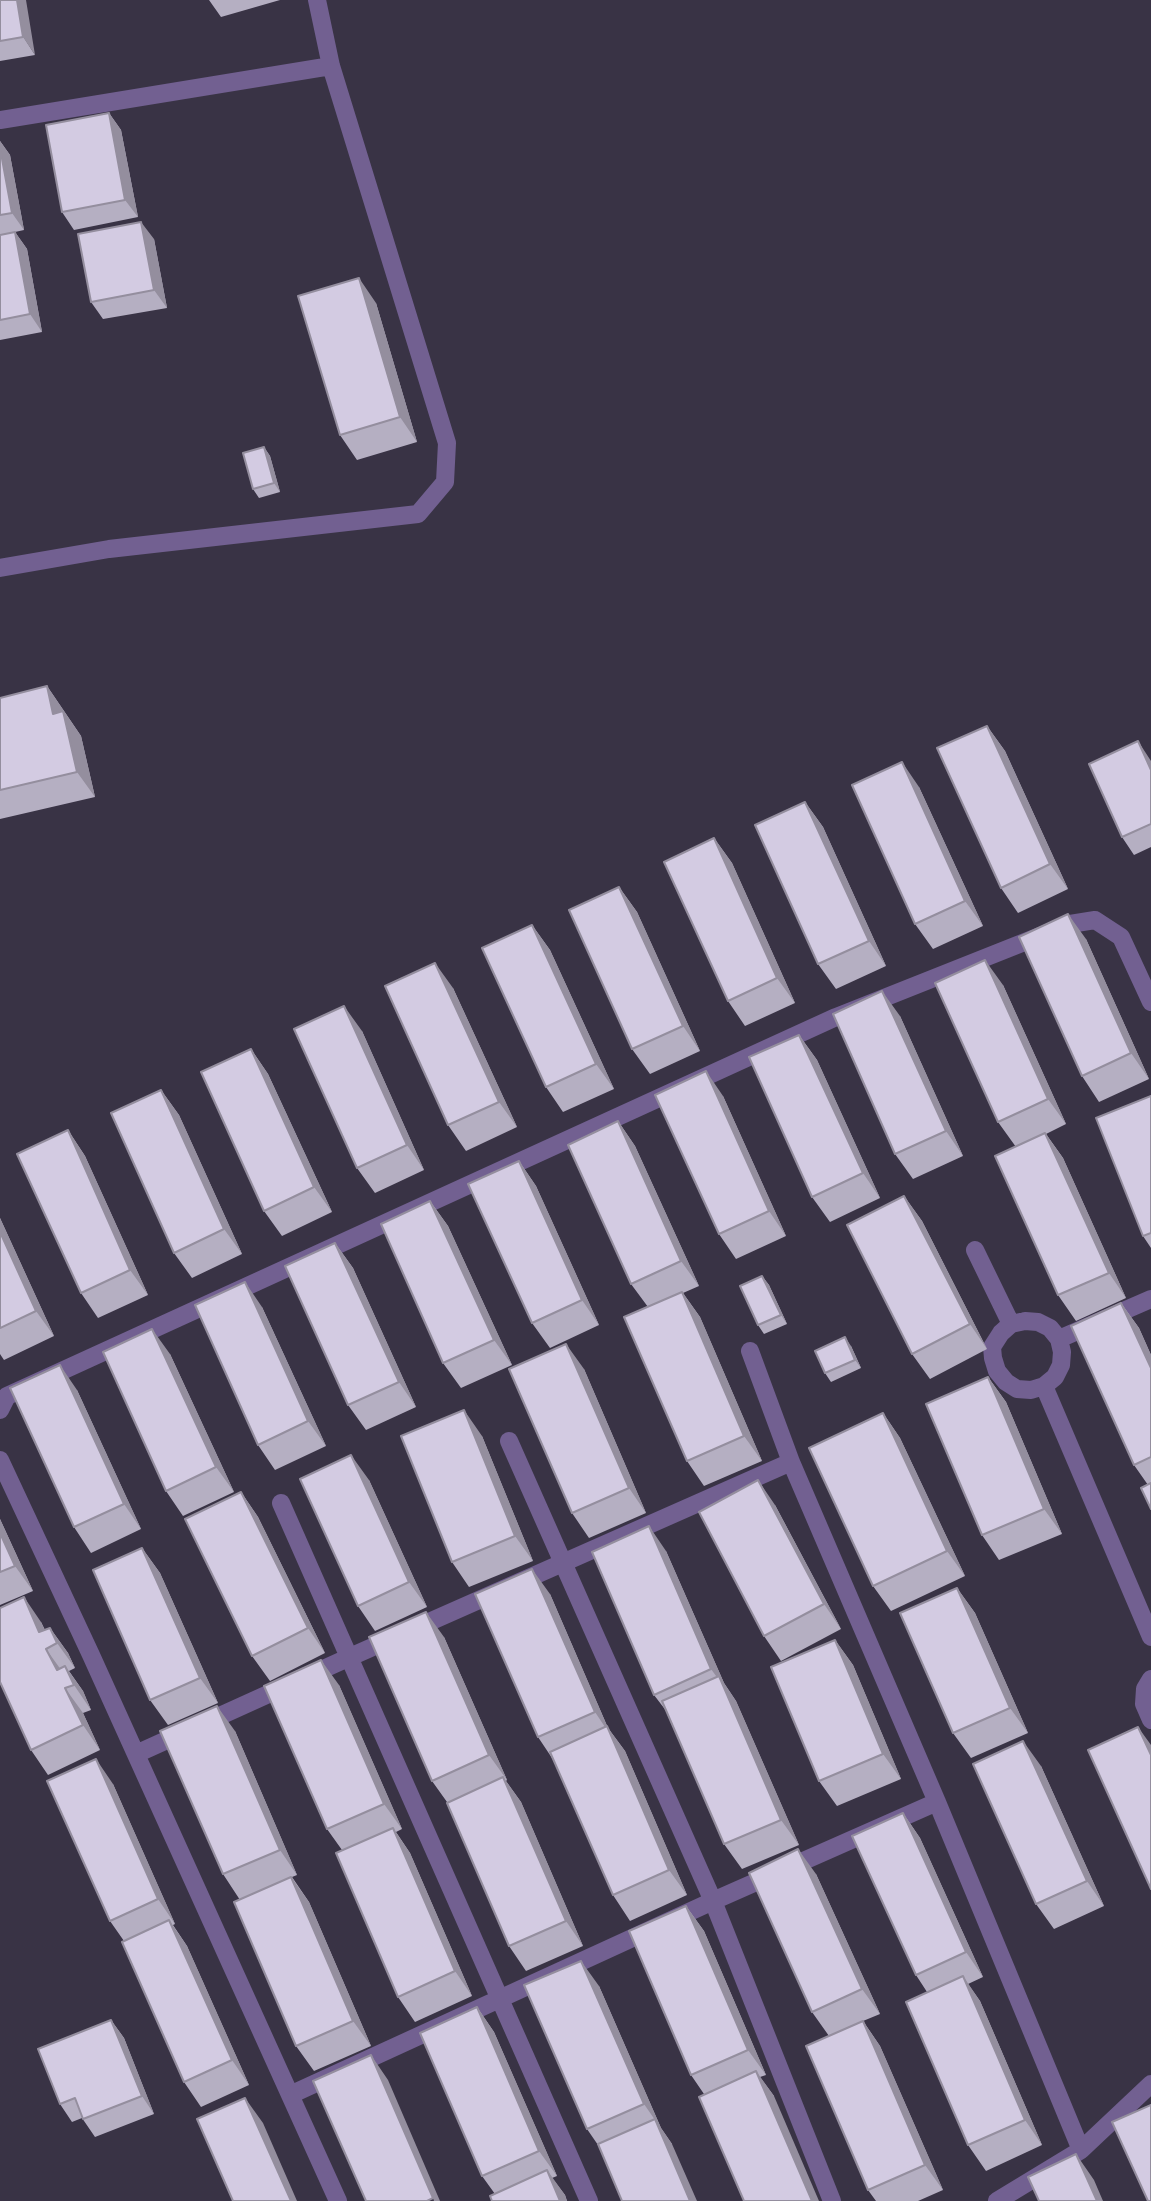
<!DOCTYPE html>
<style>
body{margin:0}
canvas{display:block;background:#393345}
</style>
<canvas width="1151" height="2201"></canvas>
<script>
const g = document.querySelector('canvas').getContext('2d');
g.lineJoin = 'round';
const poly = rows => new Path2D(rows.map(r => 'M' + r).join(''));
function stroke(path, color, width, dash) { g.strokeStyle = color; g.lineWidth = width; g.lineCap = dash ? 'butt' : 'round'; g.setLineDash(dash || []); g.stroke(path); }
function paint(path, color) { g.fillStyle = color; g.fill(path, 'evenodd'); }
const lane = poly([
 [975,1250,1011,1324],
 [1025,1321,1038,1322,1050,1328,1059,1339,1062,1352,1061,1365,1055,1377,1044,1386,1031,1390,1017,1389,1006,1382,997,1371,993,1358,992,1347,1001,1333,1011,1324,1025,1321],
 [1059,1339,1151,1299],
 [750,1351,791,1462,937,1802,1081,2150],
 [1044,1386,1151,1637],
 [0,1410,7,1396,836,1017,1070,924,1095,920,1121,937,1151,1002],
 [509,1441,713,1901,832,2201],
 [0,1460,91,1655,338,2201],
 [281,1503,589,2201],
 [1151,1679,1145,1689,1144,1704,1151,1720],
 [136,1754,350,1657,791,1462],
 [290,2095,713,1901,937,1802],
 [997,2201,1081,2150,1151,2084]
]);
const street = poly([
 [0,120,331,66],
 [0,568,109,549,418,514,445,482,447,443,331,66,317,0]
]);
const wall = poly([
 [0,0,35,55,0,61],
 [209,0,280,0,221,17],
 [109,113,121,130,138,217,74,230,62,212],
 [0,141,10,155,24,230,15,232,27,249,42,332,0,340],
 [154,239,167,308,103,319,91,302],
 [376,303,417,442,357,460,340,435],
 [264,447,270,456,280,492,259,498,253,489],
 [47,686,81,736,95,797,0,819,0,698],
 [987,726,1005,751,1068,889,1018,913,1001,888],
 [1151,761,1151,847,1134,855,1122,837],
 [919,787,983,926,933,949,915,924],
 [805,802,823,827,886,966,836,989,818,964],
 [714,838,732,863,795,1003,745,1026,728,1001],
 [619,887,637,912,700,1051,650,1074,632,1049],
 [532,925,550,950,614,1089,563,1112,546,1087],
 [1086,939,1149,1079,1099,1102,1082,1076],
 [1003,985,1066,1124,1046,1134,1063,1158,1126,1298,1076,1321,1058,1295,1016,1147,998,1122],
 [453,988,517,1127,466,1151,448,1125],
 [900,1016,963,1156,913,1179,895,1154],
 [362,1031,424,1170,375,1193,357,1168],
 [799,1035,817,1060,880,1198,830,1222,812,1197],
 [251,1049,268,1074,332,1212,282,1236,264,1211],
 [161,1090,179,1115,242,1254,192,1278,174,1253],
 [723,1096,786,1236,736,1259,719,1234],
 [1151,1096,1151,1248,1143,1236],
 [618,1121,635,1146,699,1286,683,1293,700,1317,762,1461,704,1486,687,1461,648,1307,631,1284],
 [68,1130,85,1156,148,1295,98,1318,81,1293],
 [519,1161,536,1186,599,1325,550,1348,532,1323],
 [904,1196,922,1221,987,1349,930,1379,912,1354],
 [430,1201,448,1226,512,1365,461,1388,443,1363],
 [0,1218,54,1336,4,1360,0,1354],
 [335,1243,353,1268,416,1407,366,1430,348,1405],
 [762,1276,769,1285,787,1324,764,1334,758,1325],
 [1121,1303,1139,1328,1151,1355,1151,1509,1148,1485,1134,1465],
 [262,1307,326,1446,275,1470,258,1445],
 [851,1346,861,1368,831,1382,825,1373],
 [170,1354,234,1492,183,1516,166,1491],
 [584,1369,646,1513,589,1538,572,1513],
 [988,1377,1006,1402,1062,1534,999,1560,982,1535],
 [77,1390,141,1529,91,1553,74,1527],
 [883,1413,900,1438,965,1576,891,1611,873,1586],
 [482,1436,533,1561,469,1587,452,1562],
 [369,1480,427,1607,375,1631,358,1606],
 [241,1492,258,1517,325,1653,270,1681,252,1656],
 [775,1505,841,1629,781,1661,764,1636],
 [0,1519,33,1591,0,1605],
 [142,1548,160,1573,218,1703,168,1725,150,1700],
 [666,1551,724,1683,736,1701,799,1845,742,1869,724,1844,667,1712,654,1695],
 [957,1588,975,1613,1028,1733,971,1758,953,1733],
 [550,1594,608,1728,625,1751,687,1895,630,1921,613,1895,554,1761,538,1737],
 [41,1622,45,1630,50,1628,68,1653,75,1668,69,1671,83,1691,91,1710,83,1713,100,1750,48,1775,31,1750],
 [444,1637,507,1780,506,1781,521,1802,583,1946,526,1971,509,1946,447,1802,432,1781],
 [835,1640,853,1665,901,1779,837,1806,819,1781],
 [339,1685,402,1829,396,1832,410,1853,472,1996,415,2022,398,1997,342,1850,327,1829],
 [235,1731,297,1875,292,1877,309,1902,371,2046,314,2071,296,2046,240,1900,223,1874],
 [1041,1766,1104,1906,1054,1929,1036,1904],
 [113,1784,175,1924,173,1925,187,1946,249,2085,201,2107,184,2082,124,1941,110,1921],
 [903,1813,920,1838,983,1977,968,1984,980,2001,1042,2145,986,2171,968,2145,927,1992,916,1975],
 [816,1874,880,2014,863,2021,880,2046,943,2190,918,2201,876,2201,868,2190,829,2036,812,2012],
 [686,1906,704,1931,766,2075,760,2077,774,2096,704,2094,691,2075],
 [599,1986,661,2128,672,2144,598,2145,587,2129],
 [477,2007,494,2032,557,2176,552,2178,565,2195,567,2201,492,2201,495,2194,482,2176],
 [111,2020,124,2038,154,2114,95,2137,82,2118,72,2122,60,2104]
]);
const shadedWall = poly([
 [17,0,26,0,35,55,23,37],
 [109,113,121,130,138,217,125,200],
 [0,141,10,155,24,230,12,213,0,148],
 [141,222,154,239,167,308,154,290],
 [15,232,27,249,42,332,30,314],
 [359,278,376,303,417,442,400,417],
 [264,447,270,456,280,492,274,483],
 [47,686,81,736,95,797,77,772,53,714],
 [987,726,1005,751,1068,889,1050,864],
 [1138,741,1151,761,1151,770],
 [902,762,919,787,983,926,965,901],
 [805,802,823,827,886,966,869,941],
 [714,838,732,863,795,1003,777,978],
 [619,887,637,912,700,1051,683,1026],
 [1068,914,1086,939,1149,1079,1131,1053],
 [532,925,550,950,614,1089,596,1064],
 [985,960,1003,985,1066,1124,1048,1099],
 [435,963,453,988,517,1127,499,1102],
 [882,991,900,1016,963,1156,946,1131],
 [344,1006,362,1031,424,1170,407,1145],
 [799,1035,817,1060,880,1198,863,1173],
 [251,1049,268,1074,332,1212,314,1187],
 [706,1071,723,1096,786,1236,769,1211],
 [161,1090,179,1115,242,1254,224,1229],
 [618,1121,635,1146,699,1286,681,1261],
 [68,1130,85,1156,148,1295,130,1270],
 [1045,1133,1063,1158,1126,1298,1109,1273],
 [519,1161,536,1186,599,1325,582,1300],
 [904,1196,922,1221,987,1349,970,1324],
 [430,1201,448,1226,512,1365,494,1340],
 [0,1218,54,1336,36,1311,0,1232],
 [335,1243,353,1268,416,1407,399,1382],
 [762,1276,769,1285,787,1324,781,1315],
 [245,1282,262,1307,326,1446,308,1421],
 [682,1292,700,1317,762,1461,744,1436],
 [1121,1303,1139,1328,1151,1355,1151,1368],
 [152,1329,170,1354,234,1492,216,1467],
 [845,1337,851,1346,861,1368,855,1360],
 [566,1344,584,1369,646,1513,629,1488],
 [60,1365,77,1390,141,1529,124,1504],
 [988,1377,1006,1402,1062,1534,1044,1509],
 [464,1410,482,1436,533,1561,515,1536],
 [883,1413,900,1438,965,1576,947,1551],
 [351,1455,369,1480,427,1607,409,1582],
 [758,1480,775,1505,841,1629,824,1604],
 [241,1492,258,1517,325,1653,308,1628],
 [0,1519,33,1591,15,1566,0,1533],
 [649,1526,666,1551,724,1683,736,1701,799,1845,781,1820,724,1687,711,1669],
 [142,1548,160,1573,218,1703,200,1678],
 [532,1569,550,1594,608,1728,625,1751,687,1895,669,1870,611,1736,595,1712],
 [957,1588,975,1613,1028,1733,1010,1708],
 [24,1597,41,1622,52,1646,39,1632],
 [426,1612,444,1637,507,1780,489,1755],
 [50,1628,68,1653,75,1668,57,1643],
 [835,1640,853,1665,901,1779,883,1754],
 [46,1649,64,1674,57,1670],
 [321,1660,339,1685,402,1829,384,1804],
 [65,1666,83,1691,91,1710,74,1685],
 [65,1688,83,1713,100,1750,83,1725],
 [217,1706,235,1731,297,1875,280,1850],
 [1138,1727,1151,1745,1151,1755],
 [1023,1741,1041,1766,1104,1906,1087,1881],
 [96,1759,113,1784,175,1924,158,1899],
 [503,1777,521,1802,583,1946,566,1921],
 [903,1813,920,1838,983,1977,966,1952],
 [393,1828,410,1853,472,1996,455,1971],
 [798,1849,816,1874,880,2014,862,1989],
 [291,1877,309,1902,371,2046,353,2021],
 [686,1906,704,1931,766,2075,748,2050],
 [169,1920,187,1946,249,2085,232,2060],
 [581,1961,599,1986,661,2128,672,2144,697,2201,690,2201,655,2120,644,2104],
 [963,1976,980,2001,1042,2145,1025,2120],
 [477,2007,494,2032,557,2176,539,2151],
 [111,2020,124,2038,154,2114,142,2096],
 [863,2021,880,2046,943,2190,925,2165],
 [371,2055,388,2080,440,2201,434,2201,433,2198],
 [756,2071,774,2096,819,2201,812,2201],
 [245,2098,263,2123,297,2201,291,2201],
 [1076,2154,1094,2180,1103,2201,1097,2201],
 [547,2170,565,2195,567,2201,560,2201]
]);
const building = poly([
 [0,0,17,0,23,37,0,41,0,0],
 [109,113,125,200,62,212,46,125,109,113],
 [0,148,12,213,0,215,0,148],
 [141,222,154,290,91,302,78,234,141,222],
 [15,232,30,314,0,320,0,235,15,232],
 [359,278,400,417,340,435,298,296,359,278],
 [264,447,274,483,253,489,243,453,264,447],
 [47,686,53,714,63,711,77,772,0,790,0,698,47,686],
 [987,726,1050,864,1001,888,937,748,987,726],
 [1138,741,1151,770,1151,824,1122,837,1089,764,1138,741],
 [902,762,965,901,915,924,852,785,902,762],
 [805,802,869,941,818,964,755,825,805,802],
 [714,838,777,978,728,1001,664,862,714,838],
 [619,887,683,1026,632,1049,569,910,619,887],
 [1068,914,1131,1053,1082,1076,1019,937,1068,914],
 [532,925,596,1064,546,1087,482,948,532,925],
 [985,960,1048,1099,998,1122,935,983,985,960],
 [435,963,499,1102,448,1125,385,986,435,963],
 [882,991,946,1131,895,1154,833,1014,882,991],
 [344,1006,407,1145,357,1168,294,1029,344,1006],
 [799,1035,863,1173,812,1197,749,1057,799,1035],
 [251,1049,314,1187,264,1211,201,1072,251,1049],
 [706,1071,769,1211,719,1234,655,1095,706,1071],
 [161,1090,224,1229,174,1253,111,1113,161,1090],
 [1151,1096,1151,1233,1143,1236,1096,1118,1151,1096],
 [618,1121,681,1261,631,1284,568,1145,618,1121],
 [68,1130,130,1270,81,1293,17,1154,68,1130],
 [1045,1133,1109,1273,1058,1295,995,1156,1045,1133],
 [519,1161,582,1300,532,1323,468,1184,519,1161],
 [904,1196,970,1324,912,1354,847,1225,904,1196],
 [430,1201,494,1340,443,1363,381,1224,430,1201],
 [0,1232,36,1311,0,1328,0,1232],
 [335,1243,399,1382,348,1405,285,1266,335,1243],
 [762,1276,781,1315,758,1325,740,1286,762,1276],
 [245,1282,308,1421,258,1445,195,1305,245,1282],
 [682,1292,744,1436,687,1461,624,1317,682,1292],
 [1121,1303,1151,1368,1151,1457,1134,1465,1071,1326,1121,1303],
 [152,1329,216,1467,166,1491,103,1352,152,1329],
 [845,1337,855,1360,825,1373,815,1351,845,1337],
 [566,1344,629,1488,572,1513,509,1369,566,1344],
 [60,1365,124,1504,74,1527,10,1388,60,1365],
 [988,1377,1044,1509,982,1535,926,1404,988,1377],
 [464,1410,515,1536,452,1562,401,1436,464,1410],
 [883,1413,947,1551,873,1586,809,1448,883,1413],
 [351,1455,409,1582,358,1606,300,1479,351,1455],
 [758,1480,824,1604,764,1636,699,1512,758,1480],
 [1151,1483,1151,1509,1141,1488,1151,1483],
 [241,1492,308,1628,252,1656,185,1519,241,1492],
 [649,1526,711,1669,654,1695,592,1552,649,1526],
 [0,1533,15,1566,0,1572,0,1533],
 [142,1548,200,1678,150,1700,93,1570,142,1548],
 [532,1569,595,1712,538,1737,475,1594,532,1569],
 [957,1588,1010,1708,953,1733,900,1613,957,1588],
 [24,1597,39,1632,50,1628,57,1643,46,1649,57,1670,65,1666,74,1685,65,1688,83,1725,31,1750,0,1682,0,1608,24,1597],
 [426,1612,489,1755,432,1781,369,1637,426,1612],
 [835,1640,883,1754,819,1781,771,1667,835,1640],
 [321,1660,384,1804,327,1829,264,1686,321,1660],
 [719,1676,781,1820,724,1844,662,1701,719,1676],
 [217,1706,280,1850,223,1874,160,1731,217,1706],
 [607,1726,669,1870,613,1895,550,1752,607,1726],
 [1138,1727,1151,1755,1151,1889,1088,1750,1138,1727],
 [1023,1741,1087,1881,1036,1904,973,1764,1023,1741],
 [96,1759,158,1899,110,1921,47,1781,96,1759],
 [503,1777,566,1921,509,1946,447,1803,503,1777],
 [903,1813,966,1952,916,1975,852,1836,903,1813],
 [393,1828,455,1971,398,1997,336,1853,393,1828],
 [798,1849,862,1989,812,2012,749,1873,798,1849],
 [291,1877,353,2021,296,2046,234,1902,291,1877],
 [686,1906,748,2050,691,2075,629,1931,686,1906],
 [169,1920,232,2060,184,2082,122,1942,169,1920],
 [581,1961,644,2104,587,2129,524,1985,581,1961],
 [963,1976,1025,2120,968,2145,906,2002,963,1976],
 [477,2007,539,2151,482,2176,420,2033,477,2007],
 [111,2020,142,2096,83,2119,75,2098,60,2104,38,2049,111,2020],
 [863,2021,925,2165,868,2190,806,2046,863,2021],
 [371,2055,433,2198,427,2201,366,2201,313,2081,371,2055],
 [756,2071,812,2201,744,2201,699,2097,756,2071],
 [245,2098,291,2201,233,2201,197,2119,245,2098],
 [1151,2105,1151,2201,1148,2201,1112,2122,1151,2105],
 [655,2119,690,2201,622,2201,598,2144,655,2119],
 [1076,2154,1097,2201,1039,2201,1028,2177,1076,2154],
 [547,2170,560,2201,492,2201,490,2196,547,2170]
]);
stroke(lane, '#726091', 18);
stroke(street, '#726091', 18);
paint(wall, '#b5afc2');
paint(shadedWall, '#948e9e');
paint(building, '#d3cbe2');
stroke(building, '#948e9e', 2);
</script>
